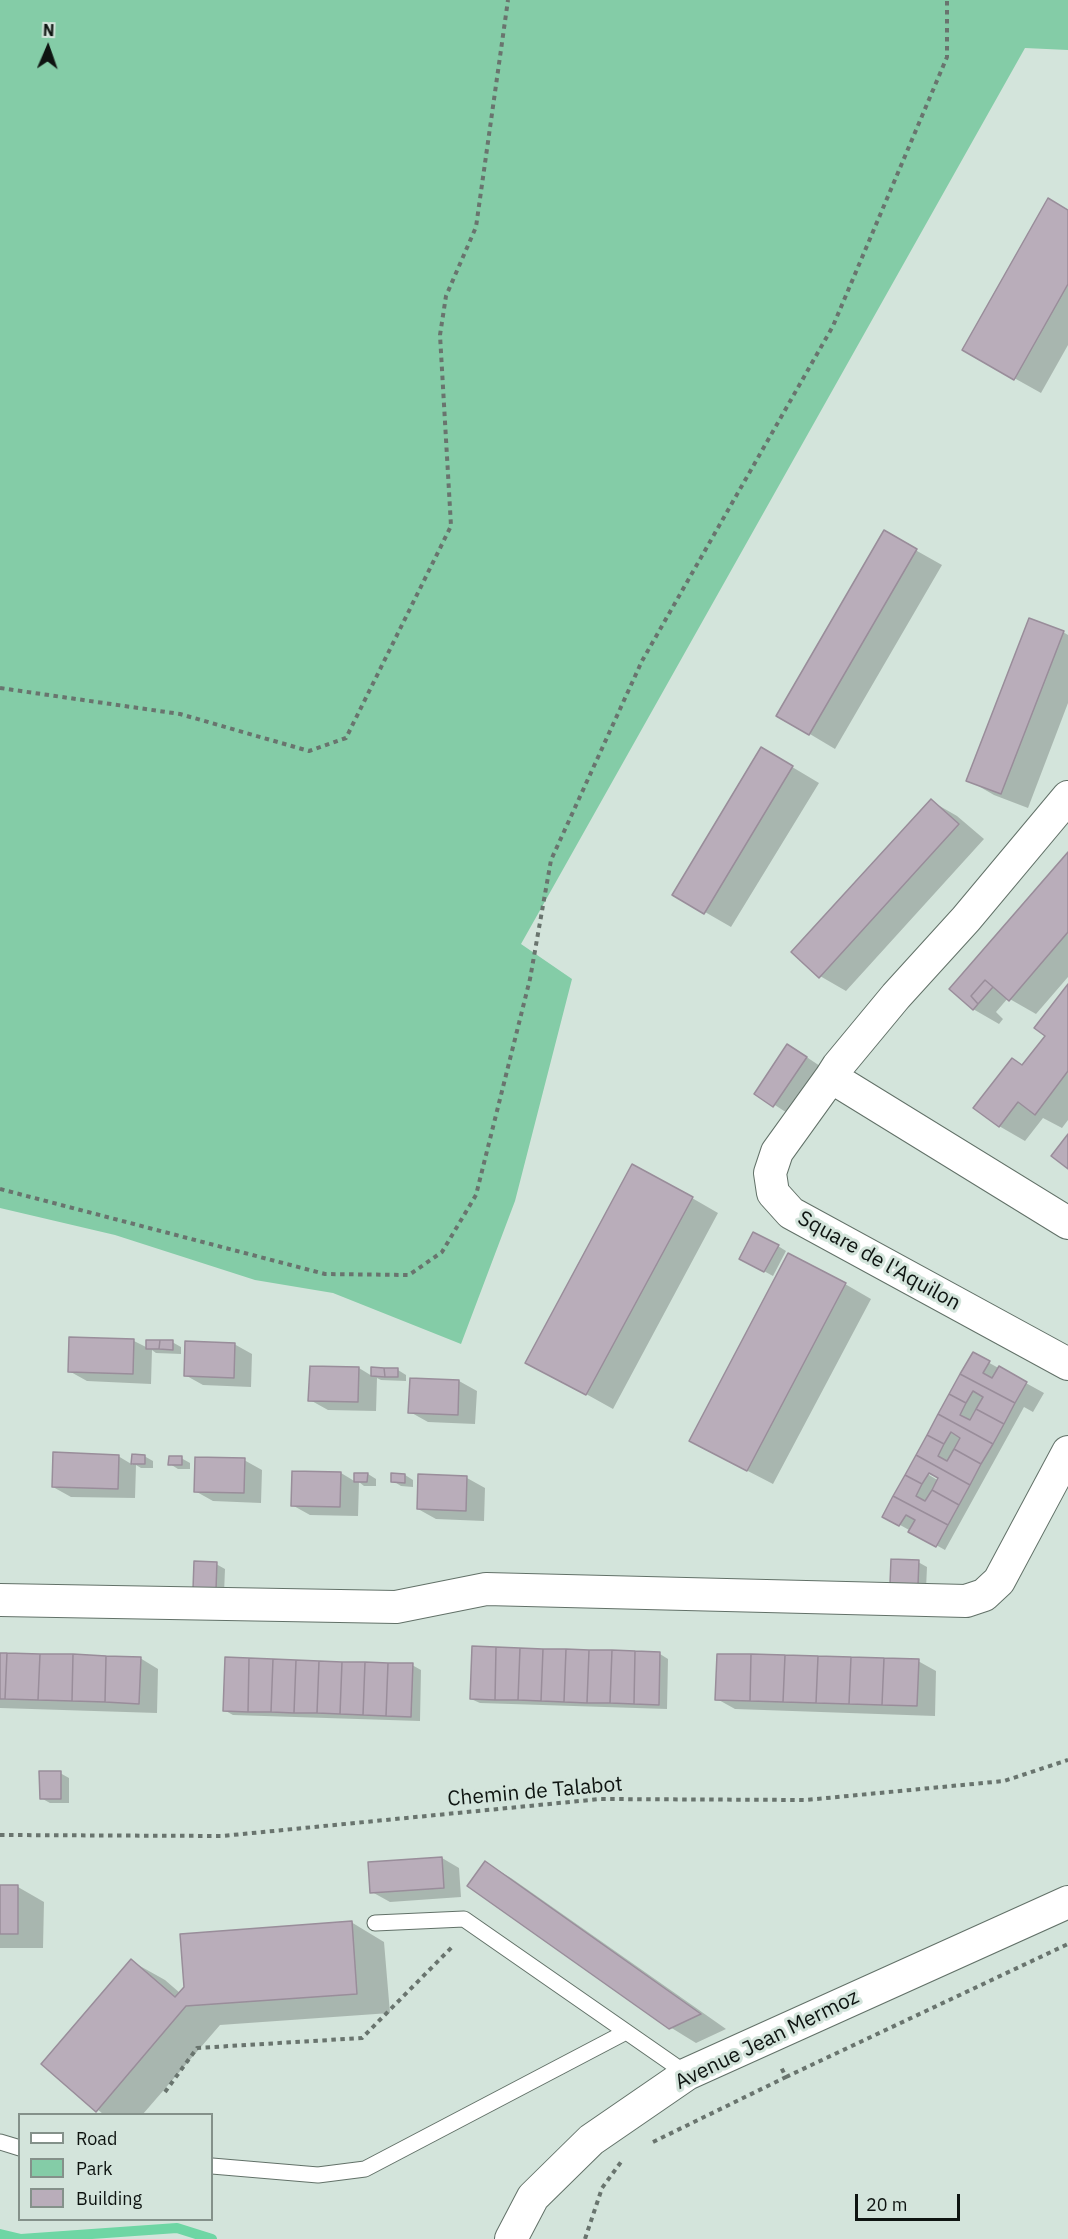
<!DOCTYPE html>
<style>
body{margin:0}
#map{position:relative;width:1068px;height:2239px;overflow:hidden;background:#d3e4db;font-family:"IBM Plex Sans",sans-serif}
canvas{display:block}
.legend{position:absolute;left:18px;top:2113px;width:195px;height:108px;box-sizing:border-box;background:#d3e4db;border:2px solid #84918a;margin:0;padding:8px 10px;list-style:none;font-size:18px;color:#0e1411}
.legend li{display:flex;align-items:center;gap:12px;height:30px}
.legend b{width:30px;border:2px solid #84918a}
.north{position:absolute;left:18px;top:18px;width:60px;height:60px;-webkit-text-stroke:4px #d3e4db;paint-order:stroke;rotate:2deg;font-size:16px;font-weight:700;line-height:24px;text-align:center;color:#0e1411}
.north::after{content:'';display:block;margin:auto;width:21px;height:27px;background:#0e1411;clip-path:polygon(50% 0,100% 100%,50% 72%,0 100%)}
.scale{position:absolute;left:855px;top:2194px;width:105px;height:27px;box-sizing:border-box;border:3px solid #0e1411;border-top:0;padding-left:8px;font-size:18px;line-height:21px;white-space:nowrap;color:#0e1411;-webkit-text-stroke:4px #d3e4db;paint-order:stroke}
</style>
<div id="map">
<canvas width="1068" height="2239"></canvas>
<ul class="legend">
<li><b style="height:8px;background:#fff"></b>Road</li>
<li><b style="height:16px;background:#84cca7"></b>Park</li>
<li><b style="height:16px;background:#b9adba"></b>Building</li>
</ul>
<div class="north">N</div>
<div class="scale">20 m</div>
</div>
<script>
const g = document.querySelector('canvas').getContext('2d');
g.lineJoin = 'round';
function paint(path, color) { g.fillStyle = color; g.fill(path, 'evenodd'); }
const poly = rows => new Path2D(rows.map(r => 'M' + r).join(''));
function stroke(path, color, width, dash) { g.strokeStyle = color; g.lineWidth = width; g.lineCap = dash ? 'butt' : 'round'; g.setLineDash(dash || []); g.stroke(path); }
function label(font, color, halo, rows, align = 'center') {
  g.font = font + ' "IBM Plex Sans",sans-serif'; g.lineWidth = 6; g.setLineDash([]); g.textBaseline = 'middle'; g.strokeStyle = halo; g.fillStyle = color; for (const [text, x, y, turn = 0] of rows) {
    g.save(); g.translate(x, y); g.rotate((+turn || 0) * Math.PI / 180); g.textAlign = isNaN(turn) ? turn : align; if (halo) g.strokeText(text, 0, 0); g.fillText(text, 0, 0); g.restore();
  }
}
const green = poly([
 [0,0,1068,0,1068,50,1025,48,521,944,572,979,515,1201,461,1344,333,1293,255,1280,115,1235,0,1208]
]);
const shadow = poly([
 [1068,211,1068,345,1041,393,964,350],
 [885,533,942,565,835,749,778,715],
 [1063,632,1068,635,1068,703,1028,808,994,795,968,780],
 [762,749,819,783,731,927,705,912],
 [931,801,957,816,984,839,846,991,820,976],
 [1068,854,1068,977,1036,1014,1008,998,996,1012,1003,1019,999,1024,973,1009],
 [1068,986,1068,1120,1062,1128,1043,1118,1025,1141,999,1126,1023,1066,1047,1036],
 [805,1056,823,1068,792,1116,756,1093],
 [692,1198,718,1213,613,1409,552,1375],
 [778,1246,786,1251,773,1276,749,1263],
 [845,1284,871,1299,773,1484,717,1455],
 [70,1338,134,1341,148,1348,172,1342,181,1347,181,1354,156,1353,152,1350,151,1384,87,1381,69,1371],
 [234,1344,252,1354,251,1387,203,1385,185,1375],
 [973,1354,1044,1393,1033,1412,1024,1407,945,1550,884,1516],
 [923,1468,939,1477,939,1481,921,1470],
 [311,1367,359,1368,372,1376,373,1369,398,1370,406,1375,406,1381,381,1380,377,1378,376,1411,328,1410,310,1400],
 [459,1381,477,1391,475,1424,428,1422,410,1412],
 [118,1456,133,1465,133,1456,144,1456,153,1461,153,1468,141,1468,136,1465,135,1498,71,1497,53,1487],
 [181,1458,190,1463,190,1469,178,1469,170,1464],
 [244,1460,262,1470,261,1503,213,1501,195,1491],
 [341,1473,356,1482,368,1474,376,1479,376,1486,364,1486,359,1482,358,1516,310,1515,292,1505],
 [405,1475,413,1480,413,1487,401,1486,393,1481],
 [419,1476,467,1478,485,1488,484,1521,436,1519,418,1509],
 [918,1562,927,1567,926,1589,900,1588],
 [216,1564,225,1569,224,1594,203,1593],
 [0,1654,140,1658,158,1669,157,1713,0,1708],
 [660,1654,668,1659,667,1709,480,1703,471,1699],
 [918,1661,936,1671,935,1716,735,1709,717,1699],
 [412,1665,421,1670,420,1721,233,1715,224,1710],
 [60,1773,69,1778,69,1803,50,1803,41,1798],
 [442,1858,459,1868,461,1897,390,1902,372,1892],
 [486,1863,511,1878,726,2029,696,2043,670,2027],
 [0,1887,18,1887,44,1902,43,1948,0,1948],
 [351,1922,384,1942,390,2013,220,2025,143,2114,103,2114,43,2064,131,1961,165,1980,180,1993]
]);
const stream = poly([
 [0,2234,21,2239,177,2228,212,2239]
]);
const building = poly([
 [1048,198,1068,210,1068,284,1014,380,962,350,1048,198],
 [884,530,917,549,809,735,776,716,884,530],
 [1029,618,1064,631,1001,794,966,781,1029,618],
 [761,747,793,766,704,914,672,895,761,747],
 [931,799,959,824,819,978,791,952,931,799],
 [1068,852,1068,932,1009,1001,985,980,971,996,978,1004,973,1010,949,989,1068,852],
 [985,980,993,987,978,1004,971,996,985,980],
 [1068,984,1068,1071,1035,1115,1018,1102,999,1127,973,1108,1012,1058,1022,1065,1045,1036,1034,1028,1068,984],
 [787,1044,807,1057,773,1107,754,1094,787,1044],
 [1068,1134,1068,1169,1051,1156,1068,1134],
 [632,1164,693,1197,586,1395,525,1363,632,1164],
 [753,1232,779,1245,764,1272,739,1259,753,1232],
 [788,1253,846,1283,747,1471,689,1441,788,1253],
 [69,1337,134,1339,133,1374,68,1372,69,1337],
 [146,1340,160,1340,159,1349,146,1349,146,1340],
 [160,1340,173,1340,173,1350,159,1349,160,1340],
 [185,1341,235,1343,234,1378,184,1376,185,1341],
 [973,1352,990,1361,983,1373,992,1378,999,1366,1027,1382,1015,1403,960,1374,973,1352],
 [310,1366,359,1367,358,1402,308,1401,310,1366],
 [371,1367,384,1368,385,1377,371,1376,371,1367],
 [384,1368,398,1368,398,1377,385,1377,384,1368],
 [960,1374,1015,1403,1004,1424,976,1409,983,1397,973,1391,966,1403,949,1394,960,1374],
 [410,1378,459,1380,458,1415,408,1413,410,1378],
 [949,1394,966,1403,960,1415,970,1420,976,1409,1004,1424,993,1444,938,1414,949,1394],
 [938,1414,993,1444,981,1464,954,1449,960,1438,951,1432,944,1444,927,1435,938,1414],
 [927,1435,944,1444,938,1456,947,1461,954,1449,981,1464,970,1485,916,1455,927,1435],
 [53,1452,119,1455,118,1489,52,1487,53,1452],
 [132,1454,145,1455,145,1464,131,1464,132,1454],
 [916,1455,970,1485,959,1505,932,1490,938,1478,929,1473,922,1484,905,1475,916,1455],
 [169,1456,182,1456,182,1465,168,1465,169,1456],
 [195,1457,245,1458,244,1493,194,1492,195,1457],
 [292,1471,341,1472,340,1507,291,1506,292,1471],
 [354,1473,368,1473,367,1482,354,1482,354,1473],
 [391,1473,405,1474,405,1483,391,1482,391,1473],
 [418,1474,467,1476,466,1511,417,1509,418,1474],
 [905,1475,922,1484,916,1496,925,1501,932,1490,959,1505,948,1525,893,1496,905,1475],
 [893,1496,948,1525,936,1547,908,1532,915,1520,906,1515,899,1526,882,1517,893,1496],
 [891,1559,919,1560,918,1585,890,1584,891,1559],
 [194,1561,217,1562,216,1590,193,1589,194,1561],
 [472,1646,496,1647,495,1700,470,1699,472,1646],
 [496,1647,520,1648,518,1700,495,1700,496,1647],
 [520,1648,543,1649,541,1701,518,1700,520,1648],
 [543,1649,566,1649,564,1702,541,1701,543,1649],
 [566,1649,589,1650,587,1703,564,1702,566,1649],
 [589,1650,612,1650,610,1703,587,1703,589,1650],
 [612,1650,635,1651,634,1704,610,1703,612,1650],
 [635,1651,660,1652,659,1705,634,1704,635,1651],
 [0,1653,7,1653,5,1699,0,1699,0,1653],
 [7,1653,40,1654,38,1700,5,1699,7,1653],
 [40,1654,73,1654,72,1701,38,1700,40,1654],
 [73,1654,106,1656,105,1702,72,1701,73,1654],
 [717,1654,751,1654,750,1701,715,1700,717,1654],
 [751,1654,785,1655,783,1702,750,1701,751,1654],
 [785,1655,818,1656,816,1703,783,1702,785,1655],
 [106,1656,141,1657,139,1704,105,1702,106,1656],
 [818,1656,851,1657,849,1704,816,1703,818,1656],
 [225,1657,249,1658,248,1712,223,1711,225,1657],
 [851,1657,884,1658,882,1705,849,1704,851,1657],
 [249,1658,273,1659,271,1712,248,1712,249,1658],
 [884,1658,919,1659,917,1706,882,1705,884,1658],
 [273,1659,296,1660,294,1713,271,1712,273,1659],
 [296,1660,319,1661,317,1713,294,1713,296,1660],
 [319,1661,342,1662,340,1714,317,1713,319,1661],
 [342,1662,365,1662,363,1715,340,1714,342,1662],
 [365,1662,388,1663,386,1716,363,1715,365,1662],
 [388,1663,413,1663,411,1717,386,1716,388,1663],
 [39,1771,61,1771,61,1799,40,1799,39,1771],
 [442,1857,444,1888,370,1893,368,1862,442,1857],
 [485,1861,701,2014,669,2029,467,1886,485,1861],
 [0,1885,18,1885,18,1934,0,1934,0,1885],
 [352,1921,357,1994,186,2006,96,2112,41,2064,131,1959,175,1997,184,1987,180,1934,352,1921]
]);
const path = poly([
 [0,688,180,714,309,751,346,738,451,526,440,335,446,296,476,227,508,0],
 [0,1189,325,1274,409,1275,442,1252,476,1195,530,979,551,860,642,661,833,326,947,57,947,0],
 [0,1835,222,1836,600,1799,806,1800,1004,1781,1068,1760],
 [786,2077,1068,1944],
 [165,2092,197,2048,362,2038,454,1945],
 [653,2142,786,2077,781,2067],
 [585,2239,602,2188,621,2162]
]);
const lane = poly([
 [375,1923,464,1919,687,2074],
 [0,2142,20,2148],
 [212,2166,318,2175,365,2169,626,2032]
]);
const street = poly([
 [831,1077,838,1066,896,996,966,919,1068,797],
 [1068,1223,831,1077,777,1152,770,1173,773,1193,791,1213,1068,1364],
 [0,1600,396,1607,486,1589,966,1601,984,1595,999,1581,1068,1452],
 [511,2239,533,2197,591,2140,687,2074,1068,1902]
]);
const streetNames = [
 ["Square de l'Aquilon",879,1261,29],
 ["Chemin de Talabot",535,1792,-5],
 ["Avenue Jean Mermoz",767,2040,-26]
];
paint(green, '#84cca7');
paint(shadow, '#0003');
stroke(stream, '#6ed6a4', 10);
paint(building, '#b9adba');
stroke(building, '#998d9a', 1.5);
stroke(lane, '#627168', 17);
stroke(street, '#627168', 34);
stroke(path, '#69746e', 4, [4.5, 4.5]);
stroke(lane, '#fff', 15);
stroke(street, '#fff', 32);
label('21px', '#0e1411', '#d3e4db', streetNames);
</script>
